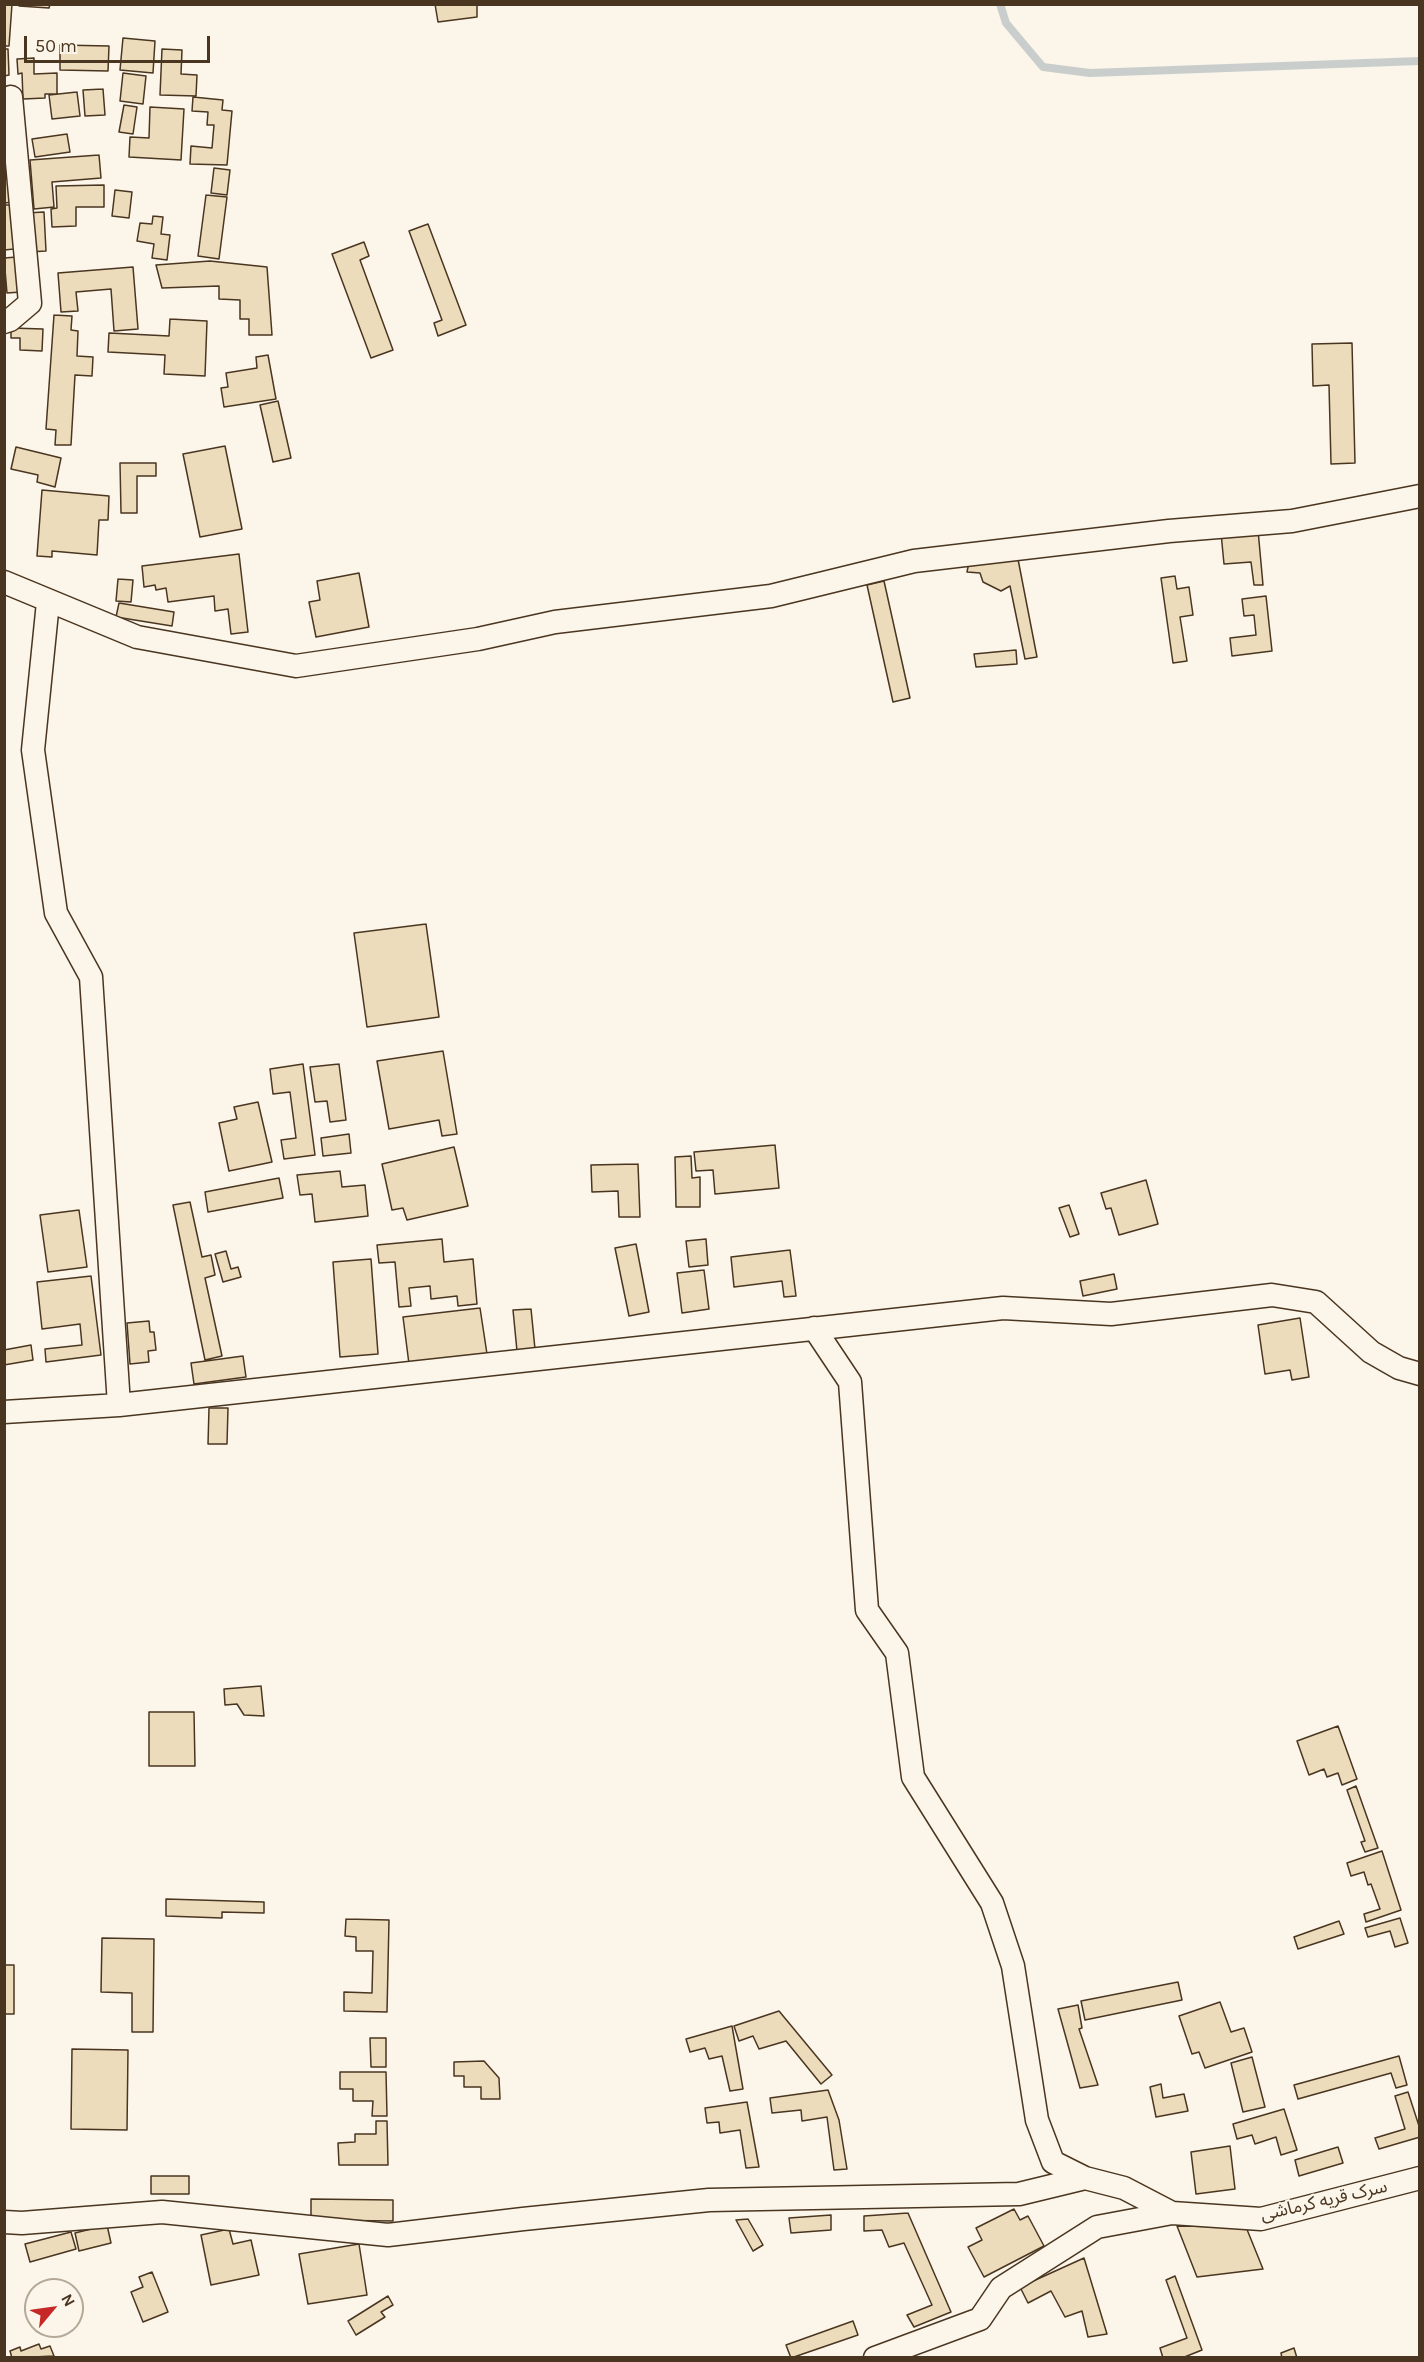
<!DOCTYPE html>
<meta charset="utf-8">
<style>
body{margin:0}
#map{position:relative;width:1424px;height:2362px;overflow:hidden;background:#fbf6e9;font-family:Karla,sans-serif}
canvas{display:block}
.frame{position:absolute;inset:0;border:6px solid #4a3520;pointer-events:none}
.north{position:absolute;left:24px;top:2278px;width:60px;height:60px;box-sizing:border-box;background:#fbf6e9;border:2px solid #b4a999;border-radius:50%;rotate:61deg;font-size:16px;font-weight:700;line-height:24px;text-align:center;color:#4a3520}
.north::after{content:'';display:block;margin:auto;width:21px;height:27px;background:#c62828;clip-path:polygon(50% 0,100% 100%,50% 72%,0 100%)}
.scale{position:absolute;left:24px;top:36px;width:186px;height:27px;box-sizing:border-box;border:3px solid #4a3520;border-top:0;padding-left:8px;font-size:18px;line-height:21px;white-space:nowrap;color:#4a3520;-webkit-text-stroke:4px #fbf6e9;paint-order:stroke}
</style>
<div id="map">
<canvas width="1424" height="2362"></canvas>
<div class="frame"></div>
<div class="north">N</div>
<div class="scale">50 m</div>
</div>
<script>
const g = document.querySelector('canvas').getContext('2d');
g.lineJoin = 'round';
const poly = rows => new Path2D(rows.map(r => 'M' + r).join(''));
function stroke(path, color, width, dash) { g.strokeStyle = color; g.lineWidth = width; g.lineCap = dash ? 'butt' : 'round'; g.setLineDash(dash || []); g.stroke(path); }
function paint(path, color) { g.fillStyle = color; g.fill(path, 'evenodd'); }
function label(font, color, halo, rows, align = 'center') {
  g.font = font + ' Karla,"Noto Sans Arabic",sans-serif'; g.lineWidth = 4.5; g.setLineDash([]); g.textBaseline = 'middle'; g.strokeStyle = halo; g.fillStyle = color; for (const [text, x, y, turn = 0] of rows) {
    g.save(); g.translate(x, y); g.rotate((+turn || 0) * Math.PI / 180); g.textAlign = isNaN(turn) ? turn : align; if (halo) g.strokeText(text, 0, 0); g.fillText(text, 0, 0); g.restore();
  }
}
const stream = poly([
 [1000,4,1006,23,1043,67,1090,73,1420,61]
]);
const building = poly([
 [4,4,12,4,9,46,4,46,4,4],
 [19,4,50,4,49,8,19,6,19,4],
 [435,4,477,4,477,17,438,22,435,4],
 [123,38,155,41,153,73,120,70,123,38],
 [60,45,109,46,108,71,60,70,60,45],
 [4,49,8,49,9,75,4,76,4,49],
 [162,49,182,50,181,74,197,75,196,96,160,95,162,49],
 [34,58,34,74,57,73,57,94,45,94,45,98,23,99,22,73,18,74,17,59,34,58],
 [123,73,146,76,143,104,120,101,123,73],
 [103,89,105,115,85,116,83,90,103,89],
 [77,92,80,116,52,119,49,95,77,92],
 [193,97,223,100,222,110,232,111,227,165,190,164,191,146,212,148,214,125,207,125,208,112,192,111,193,97],
 [124,105,137,107,133,134,119,132,124,105],
 [150,107,184,109,181,160,129,157,130,137,149,138,150,107],
 [67,134,70,152,35,157,32,139,67,134],
 [4,146,13,202,4,203,4,146],
 [99,155,101,178,52,182,54,207,34,209,30,160,99,155],
 [214,168,230,170,227,195,211,193,214,168],
 [104,185,104,207,76,207,76,226,52,227,51,209,57,208,56,186,104,185],
 [115,190,132,192,129,218,112,216,115,190],
 [206,195,227,197,219,259,198,256,206,195],
 [4,205,10,205,14,249,4,250,4,205],
 [44,212,46,251,29,252,26,213,44,212],
 [153,216,163,217,161,234,170,235,167,260,152,258,154,244,137,241,140,223,152,224,153,216],
 [428,224,466,325,438,336,434,323,442,320,409,231,428,224],
 [364,242,369,256,360,260,393,350,371,358,332,254,364,242],
 [17,257,21,292,7,293,4,258,17,257],
 [210,261,267,267,272,335,249,335,249,319,240,319,240,300,219,299,219,286,162,288,156,265,210,261],
 [133,267,138,329,114,331,111,289,76,292,78,311,61,312,58,273,133,267],
 [54,315,72,316,71,330,78,331,77,356,93,357,92,376,75,375,71,445,55,445,56,430,46,429,54,315],
 [170,319,207,321,205,376,164,374,165,355,108,352,109,333,169,336,170,319],
 [11,328,43,329,42,351,20,350,20,338,11,338,11,328],
 [1352,343,1355,463,1331,464,1329,385,1313,386,1312,344,1352,343],
 [268,355,276,399,224,407,221,388,228,387,226,373,257,368,256,357,268,355],
 [278,401,291,458,273,462,260,405,278,401],
 [225,446,242,529,200,537,183,454,225,446],
 [16,447,61,458,55,487,37,482,38,475,11,469,16,447],
 [120,463,156,463,156,476,137,476,137,513,121,513,120,463],
 [42,490,109,496,108,520,99,520,97,555,52,551,52,557,37,556,42,490],
 [1258,530,1263,585,1254,585,1251,562,1224,564,1221,533,1258,530],
 [239,554,248,632,231,634,228,609,215,611,214,596,168,602,166,588,156,590,155,585,144,587,142,566,239,554],
 [1017,554,1037,657,1025,659,1010,586,1001,591,983,582,980,573,967,572,970,557,1017,554],
 [359,573,369,627,316,637,309,602,320,600,317,581,359,573],
 [1175,576,1177,589,1189,587,1193,615,1180,617,1187,661,1173,663,1161,578,1175,576],
 [118,579,133,580,131,602,116,601,118,579],
 [884,581,910,698,893,702,867,585,884,581],
 [1266,596,1272,651,1232,656,1230,638,1256,635,1254,615,1244,616,1242,599,1266,596],
 [119,603,174,612,172,626,116,617,119,603],
 [1016,650,1017,664,976,667,974,654,1016,650],
 [426,924,439,1017,367,1027,354,933,426,924],
 [443,1051,457,1134,442,1136,439,1120,389,1129,377,1061,443,1051],
 [303,1064,315,1155,284,1159,281,1140,296,1138,290,1092,273,1094,270,1069,303,1064],
 [339,1064,346,1120,330,1122,327,1101,315,1102,310,1067,339,1064],
 [258,1102,272,1162,229,1171,219,1123,237,1119,234,1107,258,1102],
 [349,1134,351,1153,323,1156,321,1138,349,1134],
 [775,1145,779,1188,715,1194,713,1170,696,1171,694,1152,775,1145],
 [454,1147,468,1206,407,1220,403,1208,392,1210,382,1164,454,1147],
 [691,1156,692,1178,700,1177,700,1207,676,1207,675,1157,691,1156],
 [638,1164,640,1217,619,1217,618,1191,592,1192,591,1165,638,1164],
 [340,1171,342,1187,365,1185,368,1216,315,1222,312,1194,300,1195,297,1175,340,1171],
 [279,1178,283,1198,208,1212,205,1192,279,1178],
 [1146,1180,1158,1224,1119,1235,1111,1208,1106,1209,1101,1193,1146,1180],
 [190,1202,202,1257,211,1255,215,1275,205,1278,222,1356,205,1360,173,1205,190,1202],
 [1069,1205,1079,1234,1070,1237,1059,1208,1069,1205],
 [79,1210,87,1267,48,1272,40,1215,79,1210],
 [442,1239,444,1262,473,1259,477,1304,458,1306,457,1296,431,1299,430,1286,409,1288,411,1306,399,1307,395,1262,379,1263,377,1245,442,1239],
 [706,1239,708,1265,689,1267,686,1241,706,1239],
 [636,1244,649,1312,629,1316,615,1248,636,1244],
 [790,1250,796,1296,784,1297,782,1281,734,1287,731,1257,790,1250],
 [226,1251,231,1269,238,1267,241,1277,223,1282,215,1254,226,1251],
 [371,1259,378,1354,340,1357,333,1262,371,1259],
 [704,1270,709,1309,682,1313,677,1273,704,1270],
 [1114,1274,1117,1289,1083,1296,1080,1281,1114,1274],
 [91,1276,101,1355,46,1362,45,1349,82,1345,80,1324,42,1329,37,1282,91,1276],
 [480,1308,487,1354,409,1364,403,1317,480,1308],
 [531,1309,535,1349,517,1351,513,1310,531,1309],
 [1300,1318,1309,1377,1292,1380,1290,1370,1265,1374,1258,1325,1300,1318],
 [149,1321,150,1332,154,1332,156,1350,148,1351,149,1362,130,1364,127,1323,149,1321],
 [31,1345,33,1360,4,1365,4,1350,31,1345],
 [243,1356,246,1377,194,1384,191,1363,243,1356],
 [209,1408,228,1408,227,1444,208,1444,209,1408],
 [261,1686,264,1716,244,1715,237,1704,225,1705,224,1689,261,1686],
 [149,1712,194,1712,195,1766,149,1766,149,1712],
 [1338,1726,1357,1779,1342,1785,1338,1773,1327,1777,1324,1769,1309,1775,1297,1741,1338,1726],
 [1356,1786,1378,1848,1365,1852,1361,1842,1365,1841,1347,1790,1356,1786],
 [1382,1851,1401,1910,1366,1922,1364,1914,1380,1909,1371,1884,1368,1885,1364,1872,1351,1876,1347,1863,1382,1851],
 [166,1899,264,1902,264,1913,222,1912,222,1918,166,1916,166,1899],
 [1400,1918,1408,1943,1395,1947,1390,1931,1368,1937,1365,1928,1400,1918],
 [346,1919,389,1920,387,2012,344,2011,344,1992,372,1993,373,1951,356,1951,356,1937,345,1936,346,1919],
 [1339,1921,1344,1934,1298,1949,1294,1937,1339,1921],
 [102,1938,154,1939,153,2032,132,2032,132,1993,101,1992,102,1938],
 [4,1965,14,1965,14,2014,4,2014,4,1965],
 [1178,1982,1182,2000,1085,2020,1081,2001,1178,1982],
 [1220,2002,1231,2032,1244,2028,1252,2052,1205,2068,1199,2052,1192,2054,1179,2016,1220,2002],
 [1078,2005,1082,2028,1079,2029,1098,2085,1080,2088,1058,2009,1078,2005],
 [779,2011,832,2075,821,2084,786,2041,759,2049,753,2036,739,2041,734,2026,779,2011],
 [732,2026,743,2089,730,2091,722,2056,709,2059,705,2048,690,2052,686,2039,732,2026],
 [370,2038,386,2038,386,2067,371,2067,370,2038],
 [72,2049,128,2050,127,2130,71,2129,72,2049],
 [1399,2056,1407,2085,1396,2088,1391,2073,1298,2099,1294,2085,1399,2056],
 [1252,2057,1265,2107,1243,2112,1231,2063,1252,2057],
 [484,2061,499,2078,500,2099,481,2099,481,2087,464,2087,464,2076,454,2076,454,2062,484,2061],
 [340,2072,386,2072,387,2116,372,2116,373,2101,353,2101,353,2089,340,2089,340,2072],
 [1161,2084,1163,2098,1184,2094,1188,2111,1156,2117,1150,2087,1161,2084],
 [828,2090,839,2120,847,2169,834,2170,827,2117,802,2121,801,2110,772,2113,770,2098,828,2090],
 [1408,2092,1420,2129,1420,2137,1379,2149,1375,2138,1405,2129,1395,2096,1408,2092],
 [747,2102,759,2167,746,2168,740,2130,720,2133,719,2122,707,2123,705,2108,747,2102],
 [1284,2109,1297,2150,1281,2155,1276,2137,1255,2144,1252,2135,1237,2139,1233,2124,1284,2109],
 [376,2121,387,2121,388,2165,339,2165,338,2143,355,2142,355,2134,376,2134,376,2121],
 [1230,2146,1235,2189,1196,2194,1191,2152,1230,2146],
 [1338,2147,1343,2163,1299,2176,1295,2160,1338,2147],
 [151,2176,189,2176,189,2194,151,2194,151,2176],
 [311,2199,393,2200,393,2221,311,2220,311,2199],
 [1014,2209,1020,2220,1028,2216,1044,2246,984,2277,968,2247,982,2240,976,2228,1014,2209],
 [908,2213,951,2312,914,2327,907,2315,932,2305,904,2243,889,2247,882,2230,864,2231,864,2216,908,2213],
 [831,2215,831,2230,791,2233,789,2218,831,2215],
 [748,2219,763,2245,753,2251,736,2220,748,2219],
 [107,2225,111,2243,79,2251,75,2233,107,2225],
 [1177,2226,1246,2227,1263,2269,1197,2277,1177,2226],
 [229,2229,233,2244,251,2240,259,2275,211,2285,201,2235,229,2229],
 [71,2232,76,2249,30,2262,25,2244,71,2232],
 [359,2244,367,2295,308,2304,299,2254,359,2244],
 [1084,2258,1107,2334,1088,2337,1082,2311,1065,2317,1051,2291,1028,2303,1020,2287,1084,2258],
 [152,2272,168,2312,143,2322,131,2292,143,2287,139,2277,152,2272],
 [1175,2276,1202,2350,1182,2358,1163,2358,1160,2348,1187,2338,1166,2280,1175,2276],
 [388,2296,393,2305,381,2312,385,2317,356,2335,348,2321,388,2296],
 [853,2321,858,2335,791,2358,786,2345,853,2321],
 [39,2344,41,2349,50,2346,54,2356,12,2358,10,2351,20,2347,21,2351,39,2344],
 [1294,2348,1297,2358,1282,2358,1281,2353,1294,2348]
]);
const minor = poly([
 [4,322,10,320,30,303,11,97],
 [4,582,137,637,296,666,478,639,555,622,771,596,914,561,1169,531,1292,521,1420,496],
 [48,602,33,750,56,913,91,977,119,1405],
 [814,1328,850,1382,867,1610,897,1653,913,1777,992,1903,1013,1966,1037,2120,1053,2162,1085,2178],
 [4,1412,119,1405,1003,1308,1111,1314,1272,1295,1316,1302,1371,1352,1399,1368,1420,1374],
 [4,2222,22,2223,162,2212,388,2235,523,2219,709,2200,1019,2194,1085,2178,1124,2188,1172,2213],
 [875,2358,980,2319,1001,2288,1097,2227,1172,2213,1261,2219,1420,2178]
]);
const streetNames = [
 ["سرک قریه کرماشی",1324,2201,-13]
];
stroke(stream, '#c9cecd', 8);
paint(building, '#ecdcbc');
stroke(building, '#4a3520', 1.5);
stroke(minor, '#4a3520', 25);
stroke(minor, '#fbf6e9', 22);
label('18px', '#4a3520', '#fbf6e9', streetNames);
</script>
